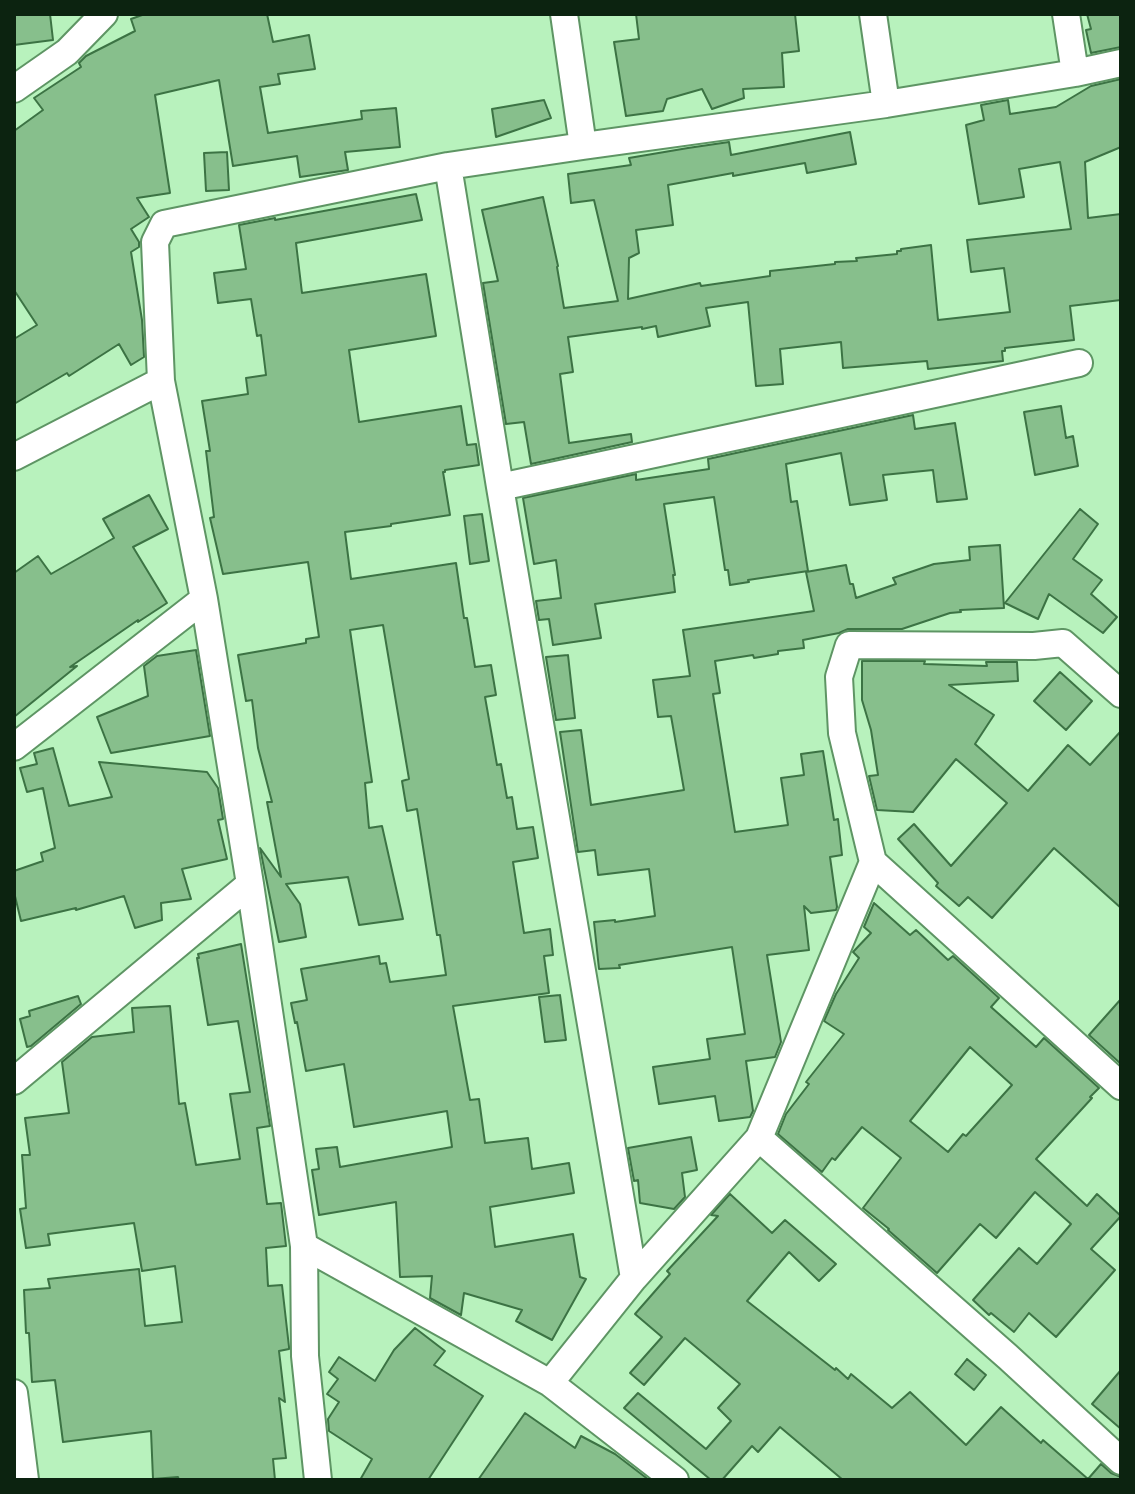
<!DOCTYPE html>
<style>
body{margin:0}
#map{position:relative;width:1135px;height:1494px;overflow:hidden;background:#b8f2bd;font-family:"Work Sans",sans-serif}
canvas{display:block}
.frame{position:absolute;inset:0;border:16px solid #0c2310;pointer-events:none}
</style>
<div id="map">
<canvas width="1135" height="1494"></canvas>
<div class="frame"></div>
</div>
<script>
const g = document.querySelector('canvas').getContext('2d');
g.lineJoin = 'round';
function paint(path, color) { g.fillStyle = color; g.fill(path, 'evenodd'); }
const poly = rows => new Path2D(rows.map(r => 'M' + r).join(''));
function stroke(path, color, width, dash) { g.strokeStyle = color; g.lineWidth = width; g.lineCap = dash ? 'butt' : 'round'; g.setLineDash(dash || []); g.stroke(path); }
const building = poly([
 [14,14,50,14,53,40,14,45,14,14],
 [145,14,267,14,273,42,309,35,315,69,278,74,280,84,260,87,268,133,362,119,361,111,396,108,400,147,345,152,348,170,300,177,297,156,233,166,219,80,155,95,170,193,137,198,149,217,131,229,139,242,139,247,131,252,142,320,144,357,131,365,119,344,69,376,67,373,14,404,14,339,37,325,14,290,14,131,43,110,34,98,81,67,79,63,86,56,135,31,131,19,145,14],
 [636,14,795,14,799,51,782,53,784,87,743,89,744,98,712,109,702,89,667,99,663,111,626,116,614,42,639,39,636,14],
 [1087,14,1121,14,1121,47,1091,53,1086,30,1091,29,1087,14],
 [1121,79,1121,147,1085,162,1088,218,1121,214,1121,300,1070,306,1074,340,1005,348,1005,351,1002,351,1003,361,928,369,927,361,843,368,841,342,780,349,783,384,756,386,748,302,706,308,710,326,658,337,656,326,642,329,642,327,568,337,573,372,560,374,569,443,631,434,632,442,531,464,524,422,506,424,483,283,498,281,482,210,543,197,558,266,557,267,564,308,618,301,594,200,571,203,568,174,631,165,629,158,688,148,729,142,731,155,850,132,856,164,807,173,805,163,733,176,733,173,668,185,673,225,636,230,639,253,629,258,628,299,700,283,701,286,770,276,770,271,835,264,835,262,857,261,856,258,897,254,897,251,901,251,901,249,931,245,938,320,1010,312,1004,268,971,272,967,240,1071,229,1060,162,1019,169,1024,197,979,204,966,125,984,120,981,105,1008,100,1010,114,1056,107,1091,86,1121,79],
 [544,100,551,118,496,137,492,109,544,100],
 [227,152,229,190,206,191,204,153,227,152],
 [416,194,422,220,296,243,302,293,426,274,436,336,349,350,359,422,461,406,467,445,476,444,479,465,445,470,445,472,443,472,450,515,391,524,391,526,345,532,351,579,456,563,464,618,467,618,475,667,491,665,496,695,485,697,497,765,501,764,507,798,512,797,517,829,533,827,538,858,513,862,524,933,550,929,553,955,544,956,549,993,453,1006,470,1100,479,1099,485,1143,528,1138,532,1169,569,1163,574,1193,490,1207,495,1247,573,1234,580,1277,586,1279,552,1340,516,1321,522,1310,464,1293,461,1315,430,1298,432,1276,400,1277,396,1202,319,1215,312,1170,319,1169,316,1149,337,1147,340,1167,452,1147,447,1111,354,1127,344,1064,306,1071,297,1022,295,1023,291,1003,307,1000,301,969,379,956,380,964,386,963,390,982,446,975,440,935,437,935,417,809,407,811,402,781,409,779,383,625,350,630,372,782,365,783,369,828,382,826,403,919,359,925,348,877,286,884,300,904,306,937,279,942,260,848,281,877,267,802,272,802,258,748,252,700,246,701,238,655,306,643,306,639,319,637,308,562,223,574,210,518,214,517,206,451,210,451,202,401,248,394,246,378,266,375,261,335,257,336,251,299,218,303,214,273,246,269,239,225,275,218,275,220,416,194],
 [1061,406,1066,438,1073,436,1078,466,1035,475,1024,412,1061,406],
 [913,415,915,429,955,423,967,499,937,502,933,470,883,475,887,500,850,505,841,453,786,464,791,502,797,501,808,571,748,580,749,582,730,585,728,570,725,570,714,497,664,504,675,575,673,575,675,592,595,604,601,638,553,645,549,619,539,620,536,601,561,598,556,560,534,564,523,498,636,474,636,480,709,469,708,459,913,415],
 [149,495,168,529,133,547,167,603,138,622,138,620,70,667,77,666,14,717,14,573,38,556,51,574,114,538,103,519,149,495],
 [1080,509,1098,524,1073,559,1102,580,1091,594,1117,617,1103,633,1049,594,1038,619,1005,603,1080,509],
 [482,514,489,561,470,564,464,516,482,514],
 [1000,545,1004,608,960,610,961,612,950,613,902,629,848,629,839,633,803,640,804,648,778,651,778,654,754,658,753,655,715,661,720,693,713,694,735,832,788,825,781,778,804,775,801,754,823,751,834,820,838,819,842,855,830,857,837,907,836,910,811,913,804,906,809,950,767,955,781,1042,775,1057,746,1061,753,1111,750,1117,719,1121,715,1096,659,1104,653,1067,710,1059,707,1039,745,1034,732,947,619,965,620,968,599,969,594,922,615,920,615,922,655,916,649,869,598,875,595,850,578,852,560,732,581,730,591,805,684,790,671,716,658,717,653,680,690,676,683,630,814,611,806,572,846,565,850,584,853,584,856,598,896,584,893,578,934,564,970,560,969,547,1000,545],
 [196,650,210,736,111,753,97,717,148,696,144,666,157,656,196,650],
 [568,655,575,718,556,720,546,657,568,655],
 [862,661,925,661,924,664,987,666,986,662,1017,662,1018,681,949,685,994,715,975,744,1028,791,1068,745,1090,765,1121,731,1121,908,1054,848,992,918,968,897,959,906,936,886,938,883,898,839,914,824,951,866,1007,803,956,759,913,812,877,810,869,776,878,775,871,730,862,700,862,661],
 [1060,672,1092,701,1066,730,1034,701,1060,672],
 [53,748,69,806,112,797,99,762,207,772,218,788,223,819,218,820,227,859,182,869,191,899,161,903,162,920,135,928,124,896,76,910,76,908,21,921,14,892,14,871,43,861,41,853,55,848,43,788,27,792,20,768,37,764,34,753,53,748],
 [874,903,910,935,916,930,948,960,953,956,999,998,991,1007,1036,1047,1044,1038,1099,1088,1090,1097,1092,1098,1036,1159,1087,1206,1097,1194,1121,1216,1091,1249,1115,1270,1056,1337,1029,1313,1014,1332,991,1313,989,1315,973,1300,1019,1248,1037,1264,1071,1224,1035,1192,996,1238,980,1224,937,1273,888,1230,889,1229,863,1208,901,1158,862,1127,835,1160,832,1158,822,1172,778,1134,786,1114,809,1084,806,1082,844,1034,824,1021,836,994,859,958,853,952,871,933,864,927,874,903],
 [970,1047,1012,1085,966,1136,963,1134,948,1152,910,1121,970,1047],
 [241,944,270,1126,257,1128,267,1204,281,1203,286,1246,266,1248,268,1286,282,1285,289,1347,289,1349,279,1351,285,1402,279,1398,286,1458,273,1459,275,1480,179,1480,178,1477,153,1479,151,1431,63,1442,55,1380,32,1382,29,1333,26,1333,24,1290,50,1288,48,1279,139,1269,145,1326,182,1322,175,1266,142,1271,134,1223,48,1234,50,1245,26,1248,20,1209,26,1208,22,1155,30,1155,25,1118,69,1113,62,1062,92,1037,134,1032,132,1008,170,1006,179,1104,185,1103,196,1165,240,1159,230,1094,250,1092,238,1021,208,1025,197,958,199,958,198,954,241,944],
 [560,995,566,1040,545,1042,539,997,560,995],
 [78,996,81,1004,31,1046,27,1047,20,1019,30,1016,29,1011,78,996],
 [1121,999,1121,1064,1089,1035,1121,999],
 [691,1137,697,1170,682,1173,685,1197,674,1209,640,1203,638,1180,634,1181,628,1148,691,1137],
 [730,1194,772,1233,785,1220,836,1264,819,1281,789,1252,747,1301,835,1370,836,1368,848,1379,851,1374,892,1408,910,1392,966,1445,1001,1407,1041,1443,1043,1440,1088,1479,1101,1464,1111,1473,1121,1477,1121,1480,843,1480,780,1427,758,1452,752,1446,722,1480,711,1480,624,1408,638,1393,706,1449,731,1421,718,1408,740,1384,685,1338,644,1385,630,1373,662,1337,635,1314,670,1274,667,1271,718,1216,711,1215,730,1194],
 [415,1328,445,1351,434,1365,483,1396,428,1480,360,1480,372,1459,329,1431,328,1419,339,1402,327,1394,338,1379,329,1372,339,1357,375,1381,394,1350,415,1328],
 [967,1359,986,1375,974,1390,955,1374,967,1359],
 [1121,1370,1121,1429,1092,1404,1121,1370],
 [525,1413,575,1448,581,1436,615,1454,649,1480,478,1480,525,1413]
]);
const street = poly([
 [564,14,583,146],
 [873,14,886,104],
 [1066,14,1075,73],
 [14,89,67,52,104,14],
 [448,166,500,487,634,1278],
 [14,457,161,381],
 [500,487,1079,363],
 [1121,694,1063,643,1034,646,849,645,839,677,842,733,873,862,1121,1086],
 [14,747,204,599],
 [14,1081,250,884],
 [759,1138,1008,1357,1121,1461],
 [304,1246,550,1383,675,1480],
 [550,1383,634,1278,759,1138,873,862],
 [14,1393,25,1480],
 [318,1480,305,1356,304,1246,250,884,204,599,161,381,155,242,164,224,448,166,583,146,886,104,1075,73,1121,63]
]);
paint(building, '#87bf8c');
stroke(building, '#3c7344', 2);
stroke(street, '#5e9564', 30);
stroke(street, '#fff', 26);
</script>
